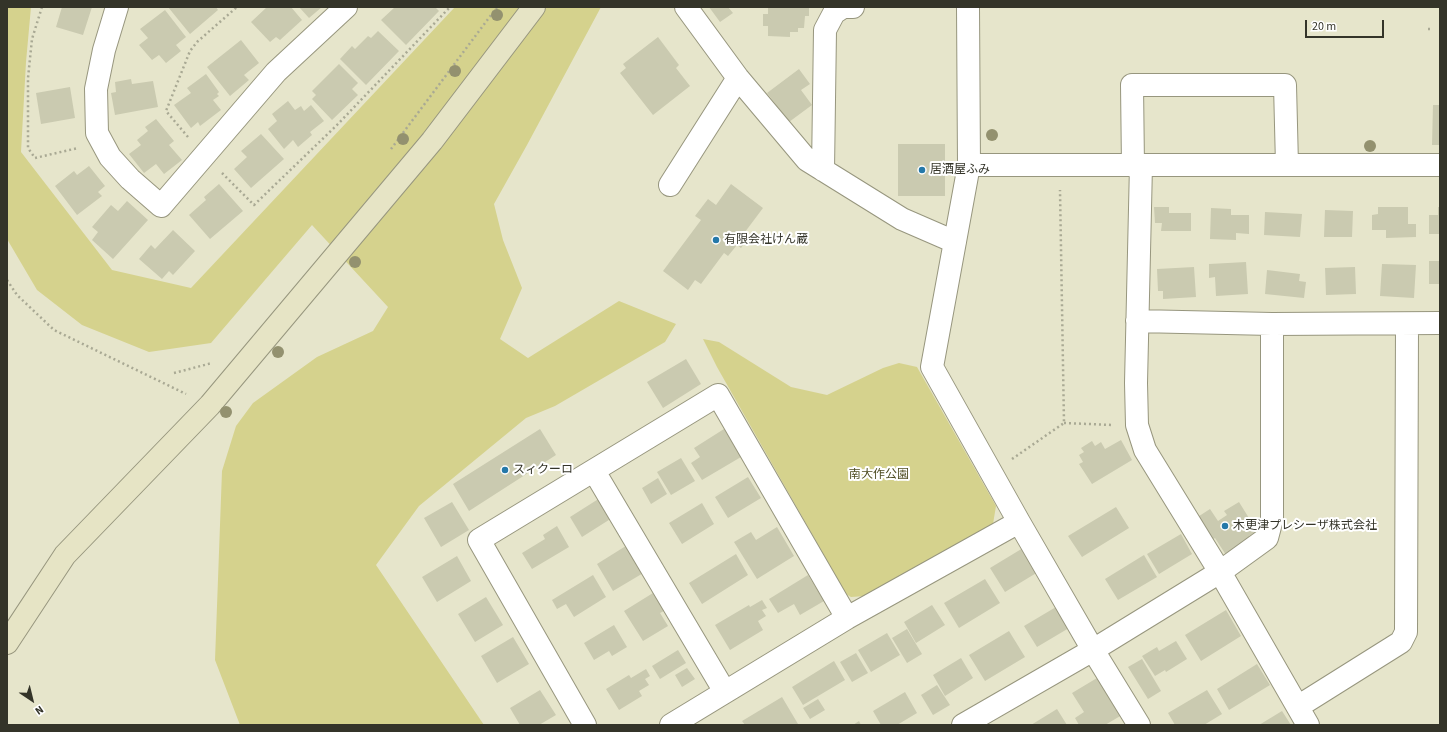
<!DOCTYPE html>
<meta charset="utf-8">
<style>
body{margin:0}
#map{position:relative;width:1447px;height:732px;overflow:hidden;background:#e6e5cb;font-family:"Source Sans 3",sans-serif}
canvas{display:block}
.frame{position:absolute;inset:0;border:8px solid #343429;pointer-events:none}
.north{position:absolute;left:12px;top:680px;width:40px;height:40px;-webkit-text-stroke:3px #fff;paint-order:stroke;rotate:145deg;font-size:11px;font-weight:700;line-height:16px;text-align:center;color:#343429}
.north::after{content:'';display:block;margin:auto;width:14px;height:18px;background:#343429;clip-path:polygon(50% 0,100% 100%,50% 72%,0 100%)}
.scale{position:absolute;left:1305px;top:20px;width:79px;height:18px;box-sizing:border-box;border:2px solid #343429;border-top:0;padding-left:5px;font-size:12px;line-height:14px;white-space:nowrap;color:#343429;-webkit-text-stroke:3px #fff;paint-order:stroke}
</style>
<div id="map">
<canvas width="1447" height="732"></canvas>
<div class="frame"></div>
<div class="north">N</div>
<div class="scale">20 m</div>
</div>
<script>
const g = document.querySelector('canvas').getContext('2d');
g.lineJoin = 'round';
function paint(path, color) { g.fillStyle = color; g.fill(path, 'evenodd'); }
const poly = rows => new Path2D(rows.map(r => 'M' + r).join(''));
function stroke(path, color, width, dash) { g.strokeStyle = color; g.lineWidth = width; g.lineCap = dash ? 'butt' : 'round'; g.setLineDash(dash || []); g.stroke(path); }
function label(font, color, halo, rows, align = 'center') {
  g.font = font + ' "Source Sans 3","Noto Sans JP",sans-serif'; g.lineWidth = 4; g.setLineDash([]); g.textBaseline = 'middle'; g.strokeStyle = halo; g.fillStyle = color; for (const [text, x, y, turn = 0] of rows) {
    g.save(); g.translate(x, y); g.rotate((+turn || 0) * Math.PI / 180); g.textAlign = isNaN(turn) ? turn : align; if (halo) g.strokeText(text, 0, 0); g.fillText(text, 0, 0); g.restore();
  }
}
const green = poly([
 [7,7,31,7,26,62,21,152,112,270,191,288,455,7,601,7,527,145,494,204,503,240,522,288,500,339,528,358,619,301,676,324,665,342,555,406,526,418,419,506,376,565,484,725,240,725,215,660,222,471,236,426,253,403,317,357,373,331,388,307,312,225,211,343,149,352,82,325,37,290,7,239],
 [703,339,719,342,791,387,827,395,883,368,899,363,917,367,996,506,993,524,865,596,851,597,846,594,717,367]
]);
const building = poly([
 [62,7,92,7,83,35,56,27],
 [168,7,216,7,218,10,190,34],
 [267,7,291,7,302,20,280,40,276,37,270,42,251,22],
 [299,7,322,7,309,18],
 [395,7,435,7,439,11,406,45,381,20],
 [709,7,728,7,733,13,720,22],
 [768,7,809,7,809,16,805,16,804,28,798,28,798,32,790,32,790,37,768,36,768,26,763,26,763,14,768,14],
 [165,10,186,37,176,45,181,51,166,63,159,55,152,60,139,45,148,38,140,29],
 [378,31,399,51,366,85,340,59,352,46,355,49,368,36,371,38],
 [658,37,679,65,676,68,690,86,653,115,620,73,626,68,623,64],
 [241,40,259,63,244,75,249,80,230,96,207,67],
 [339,64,358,83,352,89,358,95,332,120,312,99,316,95,312,91],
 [799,69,810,84,801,90,812,105,789,122,767,93],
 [206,74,219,92,217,94,219,96,213,100,221,110,200,126,198,122,191,128,174,105,191,93,187,88],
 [131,79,132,84,153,81,158,107,115,115,111,93,116,92,115,82],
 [70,87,75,118,41,124,36,93],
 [288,101,295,110,301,106,304,111,311,105,324,121,310,132,312,135,298,147,293,140,284,149,268,129,277,121,272,114],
 [1433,105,1440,105,1440,145,1432,145],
 [156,119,174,141,169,145,182,160,164,174,156,164,144,173,129,154,141,145,137,140,148,131,145,127],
 [261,134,284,159,251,188,234,169,247,157,241,151],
 [898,144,945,144,945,196,898,196],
 [89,166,105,186,98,192,102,196,77,215,55,186,74,171,77,175],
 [219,184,243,211,210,239,189,215,206,200,204,197],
 [731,184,763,208,745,232,750,236,741,248,737,245,728,256,724,253,701,284,695,280,688,290,663,271,701,220,695,216,708,199,716,205],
 [127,201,148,220,113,259,92,240,98,232,92,227,111,205,118,211],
 [1154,207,1169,207,1169,213,1191,213,1191,231,1161,231,1162,223,1155,223],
 [1378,207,1408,207,1408,224,1416,224,1416,237,1386,238,1386,230,1372,230,1372,215,1378,214],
 [1438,207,1440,207,1440,234,1429,234,1429,215,1438,215],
 [1211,208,1231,209,1231,215,1249,215,1249,234,1236,233,1236,240,1210,239],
 [1325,210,1353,211,1352,237,1324,237],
 [1265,212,1302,214,1300,237,1264,235],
 [173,230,195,251,173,275,169,271,162,279,139,259,151,245,155,249],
 [1429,261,1440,261,1440,284,1429,284],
 [1246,262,1248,294,1216,296,1215,277,1209,278,1209,264],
 [1382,264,1416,265,1414,298,1380,296],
 [1194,267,1196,297,1163,299,1163,291,1158,291,1157,269],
 [1355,267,1356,294,1326,295,1325,268],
 [1267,270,1300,274,1299,281,1306,282,1304,298,1265,294],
 [686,359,701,384,663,408,647,382],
 [540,429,556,455,469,511,453,484],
 [724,429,741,457,702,480,691,463,700,457,694,448],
 [1121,440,1132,460,1092,484,1079,464,1083,462,1079,455,1084,452,1081,448,1092,441,1095,446,1101,442,1105,449],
 [681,458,695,481,671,495,657,472],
 [748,477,761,498,728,518,715,497],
 [658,478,667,494,651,504,642,488],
 [600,498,612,518,582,537,570,517],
 [452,502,469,530,441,547,424,518],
 [1239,502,1257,531,1249,536,1251,539,1226,555,1215,538,1207,543,1193,520,1210,509,1218,521,1227,515,1224,511],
 [702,503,714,524,682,544,669,523],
 [1116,507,1129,528,1082,557,1068,536],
 [557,526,569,547,532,569,522,553,545,539,543,535],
 [777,527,794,556,757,579,734,542,751,532,756,540],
 [1181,534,1192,554,1159,574,1147,554],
 [629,544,645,572,613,591,597,564],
 [1023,548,1038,572,1005,592,990,568],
 [736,554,748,575,702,604,689,583],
 [1144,555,1157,577,1118,600,1105,579],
 [457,556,471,581,437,602,422,577],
 [593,575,606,597,574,617,566,604,557,609,552,600],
 [808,575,824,601,800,615,794,604,778,613,769,599],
 [985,579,1000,603,959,628,944,603],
 [653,593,664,611,660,613,668,626,643,641,624,611],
 [486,597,503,625,475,642,458,614],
 [762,600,767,608,762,610,766,616,758,621,763,630,730,650,715,625,749,605,750,607],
 [932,605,945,625,916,643,904,622],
 [1056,607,1069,628,1037,647,1024,626],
 [1226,610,1241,636,1201,661,1185,635],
 [614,625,627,647,612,656,609,651,594,660,584,643],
 [907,629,922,654,907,663,892,638],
 [1009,631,1025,657,985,681,969,655],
 [887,633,900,655,871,672,858,650],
 [513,637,529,664,497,683,481,656],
 [1176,641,1187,659,1166,672,1165,670,1155,676,1142,656,1157,647,1159,651],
 [678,650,686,663,660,679,652,666],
 [856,653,868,673,852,682,840,662],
 [961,658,973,678,945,696,933,675],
 [1142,659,1161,691,1148,699,1128,667],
 [834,661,845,680,803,705,792,687],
 [1257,664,1270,685,1229,710,1217,689],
 [687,668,695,679,682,687,675,675],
 [646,669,650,676,645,679,649,685,639,691,642,696,619,710,606,689,629,675,631,678],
 [1102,675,1122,715,1105,725,1079,725,1075,718,1084,712,1072,693],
 [937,685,950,705,933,715,921,695],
 [540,690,556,715,539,725,520,725,510,708],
 [1207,690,1222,714,1204,725,1175,725,1168,713],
 [905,692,917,713,897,725,881,725,873,711],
 [782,697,798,724,795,725,745,725,742,721],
 [818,699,825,710,810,719,803,708],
 [1057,709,1067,725,1031,725],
 [1282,711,1291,725,1259,725],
 [859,721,861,725,853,725]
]);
const path = poly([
 [42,7,32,39,28,78,28,148,35,158,78,148],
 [1428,29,1432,29],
 [188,137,166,111,190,51,197,42,237,7],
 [391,149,497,7],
 [222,173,254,205,337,125,450,7],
 [7,280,17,295,54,330,186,394],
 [174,373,212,363],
 [1064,423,1113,425],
 [1012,459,1064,423,1060,190]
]);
const street = poly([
 [117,7,104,50,96,89,97,133,110,157,130,179,161,206,276,72,346,7],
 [686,7,738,78,807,160,902,219,955,242],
 [968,7,969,165,932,367,1019,522,1093,650,1139,725],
 [969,165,1440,165],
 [1141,165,1136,383,1137,425,1145,450,1220,572,1308,725],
 [1133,166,1132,85,1285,85,1287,165],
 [823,170,825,30,834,13,843,7,853,7],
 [670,185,738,78],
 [1137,321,1272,324,1440,323],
 [594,471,725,692],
 [1299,706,1401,642,1406,632,1407,324],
 [585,725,479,540,718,395,847,618],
 [671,725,847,618,1019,522],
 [963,725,1093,650,1220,572,1267,538,1272,519,1272,324]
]);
const secondary = poly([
 [7,643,65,555,210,405,432,141,534,7]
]);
const trees = [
 [497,15],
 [455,71],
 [992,135],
 [403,139],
 [1370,146],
 [355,262],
 [278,352],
 [226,412]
];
const markers = [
 [922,170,4,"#2478a9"],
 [716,240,4,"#2478a9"],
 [505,470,4,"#2478a9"],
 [1225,526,4,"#2478a9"]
];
const poiNames = [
 ["居酒屋ふみ",930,170],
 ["有限会社けん蔵",724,240],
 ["スィクーロ",513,470],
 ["木更津プレシーザ株式会社",1233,526]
];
const parkNames = [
 ["南大作公園",879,475]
];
paint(green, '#d5d28d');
paint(building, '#cacab0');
stroke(street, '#97967e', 24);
stroke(secondary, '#97967e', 24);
stroke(path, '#a9a994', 2.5, [2, 3]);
stroke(street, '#fff', 22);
stroke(secondary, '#e6e4c5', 22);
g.fillStyle = '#93916f';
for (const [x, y] of trees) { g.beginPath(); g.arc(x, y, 6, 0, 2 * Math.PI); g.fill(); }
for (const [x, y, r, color] of markers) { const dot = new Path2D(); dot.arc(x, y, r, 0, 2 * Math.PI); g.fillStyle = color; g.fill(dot); stroke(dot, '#fff', 1.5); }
label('12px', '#343429', '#fff', poiNames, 'left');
label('12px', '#4f4d23', '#fff', parkNames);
</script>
